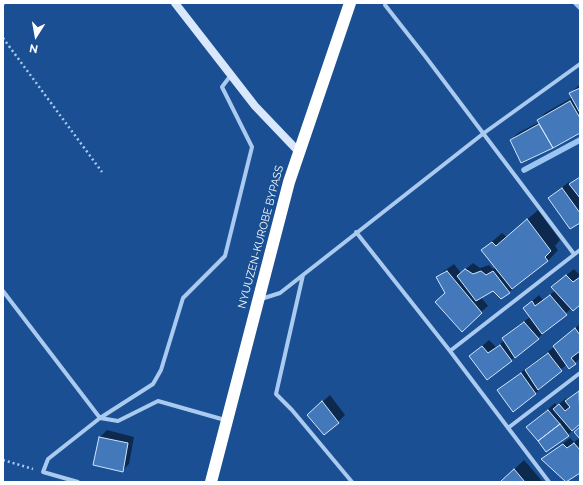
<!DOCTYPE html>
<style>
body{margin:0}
#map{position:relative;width:583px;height:485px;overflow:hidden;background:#1a5093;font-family:Raleway,sans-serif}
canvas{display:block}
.frame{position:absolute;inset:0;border:4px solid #fff;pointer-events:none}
.north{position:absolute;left:16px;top:16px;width:40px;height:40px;-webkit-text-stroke:3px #1a5093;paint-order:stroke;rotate:191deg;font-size:11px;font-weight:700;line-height:16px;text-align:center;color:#fff}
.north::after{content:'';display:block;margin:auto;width:14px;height:18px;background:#fff;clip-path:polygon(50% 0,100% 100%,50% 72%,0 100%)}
</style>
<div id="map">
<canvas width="583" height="485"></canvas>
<div class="frame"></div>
<div class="north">N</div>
</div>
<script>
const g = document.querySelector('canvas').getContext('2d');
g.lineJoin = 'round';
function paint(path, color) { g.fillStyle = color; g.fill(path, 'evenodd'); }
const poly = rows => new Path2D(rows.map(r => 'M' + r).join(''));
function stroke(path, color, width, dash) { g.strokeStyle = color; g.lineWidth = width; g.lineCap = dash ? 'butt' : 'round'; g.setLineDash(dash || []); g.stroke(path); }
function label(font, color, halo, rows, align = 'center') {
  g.font = font + ' Raleway,sans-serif'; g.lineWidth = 3; g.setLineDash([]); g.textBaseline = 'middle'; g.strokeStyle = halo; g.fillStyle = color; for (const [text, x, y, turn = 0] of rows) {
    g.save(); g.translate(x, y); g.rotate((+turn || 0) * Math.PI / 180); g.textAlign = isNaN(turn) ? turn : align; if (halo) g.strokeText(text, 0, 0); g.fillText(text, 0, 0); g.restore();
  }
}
const shadow = poly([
 [580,84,580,132,522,162,511,140,518,133,539,122,538,120,545,113,573,97,571,93],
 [580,176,580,221,549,198,556,192,569,182,571,184],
 [538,210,560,240,555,246,558,250,548,261,509,292,493,290,481,297,488,306,481,312,446,293,438,278,444,271,454,264,461,273,473,263,480,268,489,265,493,269,496,267,482,250,502,233,507,237],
 [574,269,580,275,580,304,572,308,538,338,488,379,471,356,489,340,496,347,505,340,504,338,511,331,530,317,524,308,539,295,543,300,556,290,552,287],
 [580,324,580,350,578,352,580,358,575,363,567,364,535,394,498,390,554,347,561,340],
 [580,390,580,423,568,435,528,427,555,403,557,406,566,398,568,400],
 [330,395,345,415,338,422,315,408],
 [580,427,580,472,543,459,570,438,574,442,580,438],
 [107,430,134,437,129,464,122,471,95,465,100,437],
 [524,460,543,482,501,482]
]);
const stream = poly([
 [524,170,580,140]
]);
const building = poly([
 [580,88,580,113,569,93,580,88],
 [570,101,580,118,580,133,553,148,537,120,570,101],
 [539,124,553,148,521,163,510,140,539,124],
 [580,177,580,198,569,184,580,177],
 [562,188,580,213,580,223,570,229,548,198,562,188],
 [527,219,551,251,545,257,548,261,512,289,481,250,492,242,496,246,527,219],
 [465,269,473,274,481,271,486,275,493,271,510,293,501,299,493,291,476,301,457,276,465,269],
 [447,271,482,313,462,332,435,302,445,293,436,277,447,271],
 [566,275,573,282,580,277,580,305,573,311,551,287,566,275],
 [550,295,567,315,542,334,523,308,532,301,535,306,550,295],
 [524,322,539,339,515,358,502,338,524,322],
 [575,328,580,335,580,351,571,358,576,364,569,369,553,346,575,328],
 [500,345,512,361,487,380,469,356,482,346,488,353,500,345],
 [548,353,562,371,538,390,525,370,548,353],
 [521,373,536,394,513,412,497,390,521,373],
 [579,391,580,424,572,431,553,409,559,404,565,411,570,407,565,401,579,391],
 [322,401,339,423,324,435,307,415,322,401],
 [548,410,560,424,538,441,526,427,548,410],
 [560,424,569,436,546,452,538,441,560,424],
 [580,427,580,439,574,432,580,427],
 [99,437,128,443,123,472,93,465,99,437],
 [574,443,580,450,580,473,566,482,541,459,563,444,567,448,574,443],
 [514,469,525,482,500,482,514,469]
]);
const path = poly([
 [3,4,5,3],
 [3,38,102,172],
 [3,460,33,469]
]);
const street = poly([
 [575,3,580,8],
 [385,5,425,56,574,254],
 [356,232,450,351,549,482],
 [303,275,276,394,292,410,352,482],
 [3,291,100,418,48,459,43,472,78,482],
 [261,299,280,293,484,133,580,64],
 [450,351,580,250],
 [225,420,158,401,118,421,100,418,153,384,161,370,183,298,225,256,252,147,222,87,231,75],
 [508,428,580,373]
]);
const secondary = poly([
 [175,3,255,106,298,151]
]);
const highway = poly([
 [211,482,289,182,350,3]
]);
const streetNames = [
 ["NYUUZEN-KUROBE BYPASS",261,237,-75]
];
paint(shadow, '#0007');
stroke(stream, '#9dc5f2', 5.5);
paint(building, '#4379ba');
stroke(building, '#d1e4fb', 1);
stroke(path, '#aacaef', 2.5, [2, 3]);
stroke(street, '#aacaef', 4);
stroke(secondary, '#d8e7fb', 8);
stroke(highway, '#fff', 12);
label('11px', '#fff', '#1a5093', streetNames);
</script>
